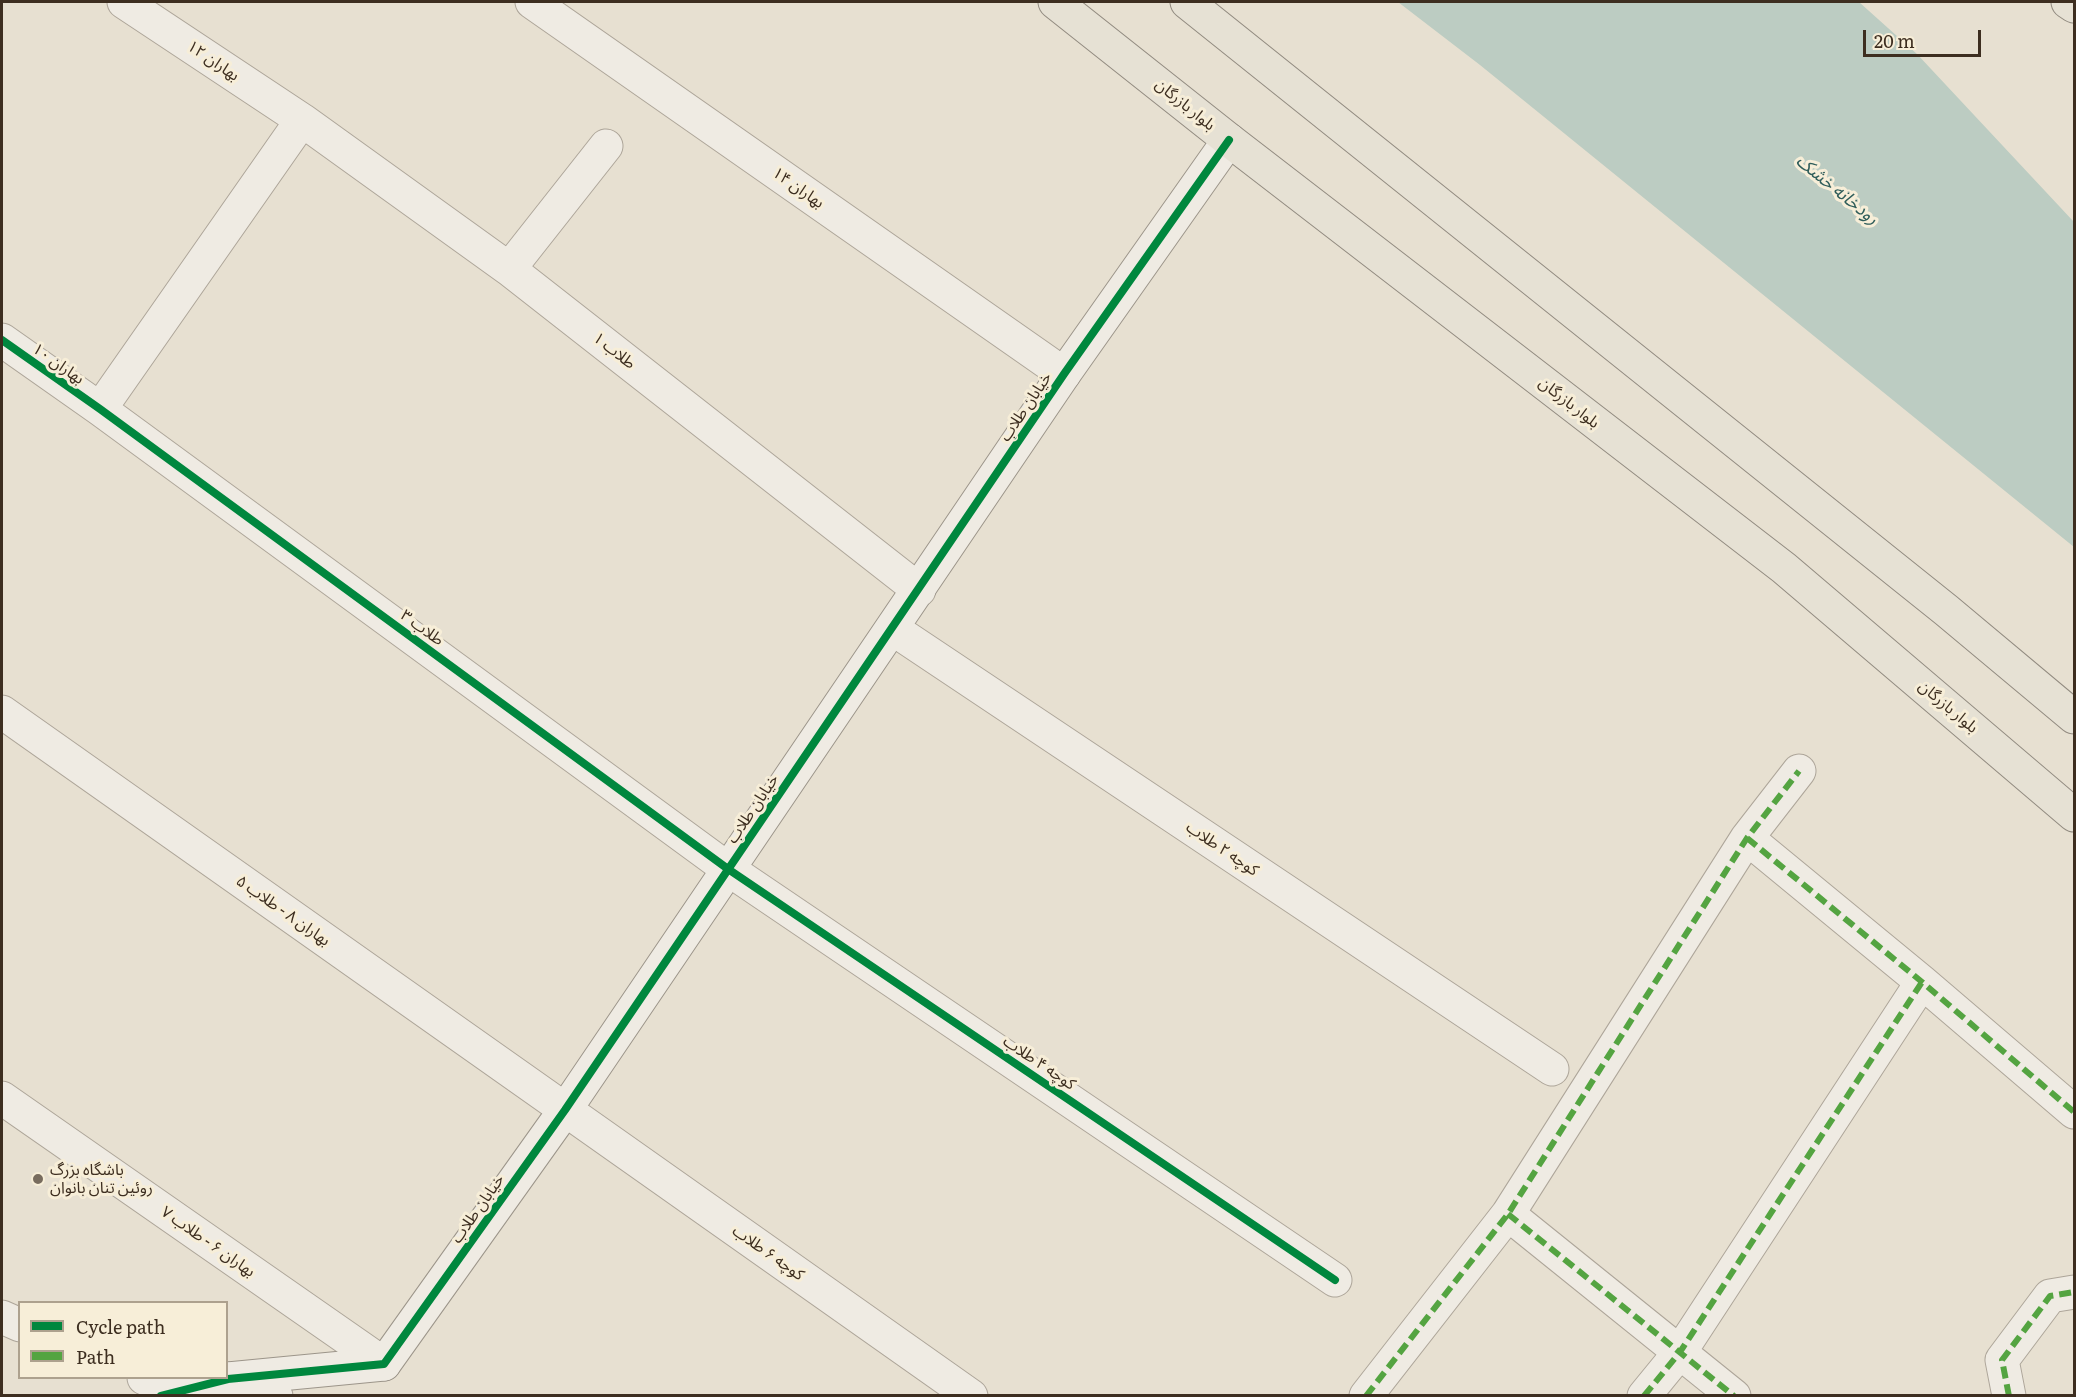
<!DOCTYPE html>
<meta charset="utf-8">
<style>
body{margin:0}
#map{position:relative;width:2076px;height:1397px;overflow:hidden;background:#e7e0d1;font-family:Literata,serif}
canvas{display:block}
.frame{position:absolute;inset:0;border:3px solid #3d2e20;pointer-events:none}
.legend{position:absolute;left:18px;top:1301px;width:210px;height:78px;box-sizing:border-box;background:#f7eed8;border:2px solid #ada18e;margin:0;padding:8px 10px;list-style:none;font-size:18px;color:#3d2e20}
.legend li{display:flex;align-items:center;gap:12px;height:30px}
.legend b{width:30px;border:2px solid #ada18e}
.scale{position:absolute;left:1863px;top:30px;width:118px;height:27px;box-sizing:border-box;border:3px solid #3d2e20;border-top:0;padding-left:8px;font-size:18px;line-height:21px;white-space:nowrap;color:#3d2e20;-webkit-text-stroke:4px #f7eed8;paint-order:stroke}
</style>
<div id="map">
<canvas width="2076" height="1397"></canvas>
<div class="frame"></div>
<ul class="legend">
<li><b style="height:8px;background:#00873e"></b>Cycle path</li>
<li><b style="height:8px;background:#54a441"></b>Path</li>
</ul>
<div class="scale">20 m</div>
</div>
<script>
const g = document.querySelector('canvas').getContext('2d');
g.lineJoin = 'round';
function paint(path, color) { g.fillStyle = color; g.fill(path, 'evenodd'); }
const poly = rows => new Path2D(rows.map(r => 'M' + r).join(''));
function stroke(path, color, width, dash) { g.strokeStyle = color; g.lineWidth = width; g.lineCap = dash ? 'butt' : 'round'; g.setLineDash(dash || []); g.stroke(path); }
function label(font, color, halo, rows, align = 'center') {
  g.font = font + ' Literata,"Noto Sans Arabic",serif'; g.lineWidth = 6; g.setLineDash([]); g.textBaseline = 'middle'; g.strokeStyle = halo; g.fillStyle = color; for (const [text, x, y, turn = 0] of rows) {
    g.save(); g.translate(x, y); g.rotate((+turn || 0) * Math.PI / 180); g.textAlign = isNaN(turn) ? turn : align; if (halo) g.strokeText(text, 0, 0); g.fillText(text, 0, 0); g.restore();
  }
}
const water = poly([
 [1398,2,1859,2,1917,54,2074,222,2074,547,1480,65]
]);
const street = poly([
 [124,2,302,120,509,269,919,590],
 [532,2,1064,374],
 [509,269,606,146],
 [2,340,100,409,728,869,1335,1280],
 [100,409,302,120],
 [893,629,1552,1069],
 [2,712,971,1396],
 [1747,838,1922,982,2074,1112],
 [2,1098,384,1364],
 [1508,1214,1734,1396],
 [2,1317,20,1325],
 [144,1378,177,1392],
 [228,1379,276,1396],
 [1366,1396,1508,1214,1747,838,1799,771],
 [1644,1396,1680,1352,1922,982],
 [2009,1396,2002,1360,2050,1296,2074,1292]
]);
const secondary = poly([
 [161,1396,228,1379,384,1364,565,1110,1064,374,1229,140]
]);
const primary = poly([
 [1055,2,1229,140,1784,568,2074,815],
 [1187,2,1946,610,2074,717],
 [2068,2,2074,6]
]);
const quiet = poly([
 [1747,838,1922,982,2074,1112],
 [1508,1214,1734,1396],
 [1366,1396,1508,1214,1747,838,1799,771],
 [1644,1396,1680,1352,1922,982],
 [2009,1396,2002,1360,2050,1296,2074,1292]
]);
const cycleway = poly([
 [2,340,100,409,728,869,1335,1280],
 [161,1396,228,1379,384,1364,565,1110,1064,374,1229,140]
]);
const markers = [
 [38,1179,6,"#786c5e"]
];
const streetNames = [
 ["بهاران ۱۲",213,61,34],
 ["بلوار بازرگان",1185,105,39],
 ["بهاران ۱۴",798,188,35],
 ["طلاب ۱",614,351,38],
 ["بهاران ۱۰",58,364,35],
 ["بلوار بازرگان",1569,403,38],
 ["خیابان طلاب",1026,407,-56],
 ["طلاب ۳",422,628,36],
 ["بلوار بازرگان",1948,707,40],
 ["خیابان طلاب",753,809,-56],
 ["کوچه ۲ طلاب",1222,849,34],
 ["بهاران ۸ - طلاب ۵",283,911,35],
 ["کوچه ۴ طلاب",1039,1063,34],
 ["خیابان طلاب",478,1209,-55],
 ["بهاران ۶ - طلاب ۷",208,1242,35],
 ["کوچه ۶ طلاب",768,1253,35]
];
const poiNames = [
 ["باشگاه بزرگ",50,1170],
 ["روئین تنان بانوان",50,1188]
];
const waterNames = [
 ["رودخانه خشک",1837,190,39]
];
paint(water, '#bcccc2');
stroke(street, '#ada599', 35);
stroke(secondary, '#9c958a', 35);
stroke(primary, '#928b80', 35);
stroke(street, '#efebe3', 33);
stroke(secondary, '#efebe3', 33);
stroke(primary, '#e6e1d4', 33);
stroke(quiet, '#54a441', 6, [12, 6]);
stroke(cycleway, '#00873e', 8);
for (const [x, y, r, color] of markers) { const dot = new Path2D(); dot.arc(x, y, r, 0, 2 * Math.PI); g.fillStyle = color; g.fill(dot); stroke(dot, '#f7eed8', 2); }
label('16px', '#3d2e20', '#f7eed8', streetNames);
label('16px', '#3d2e20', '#f7eed8', poiNames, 'left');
label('italic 18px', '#2f5d5a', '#f7eed8', waterNames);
</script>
